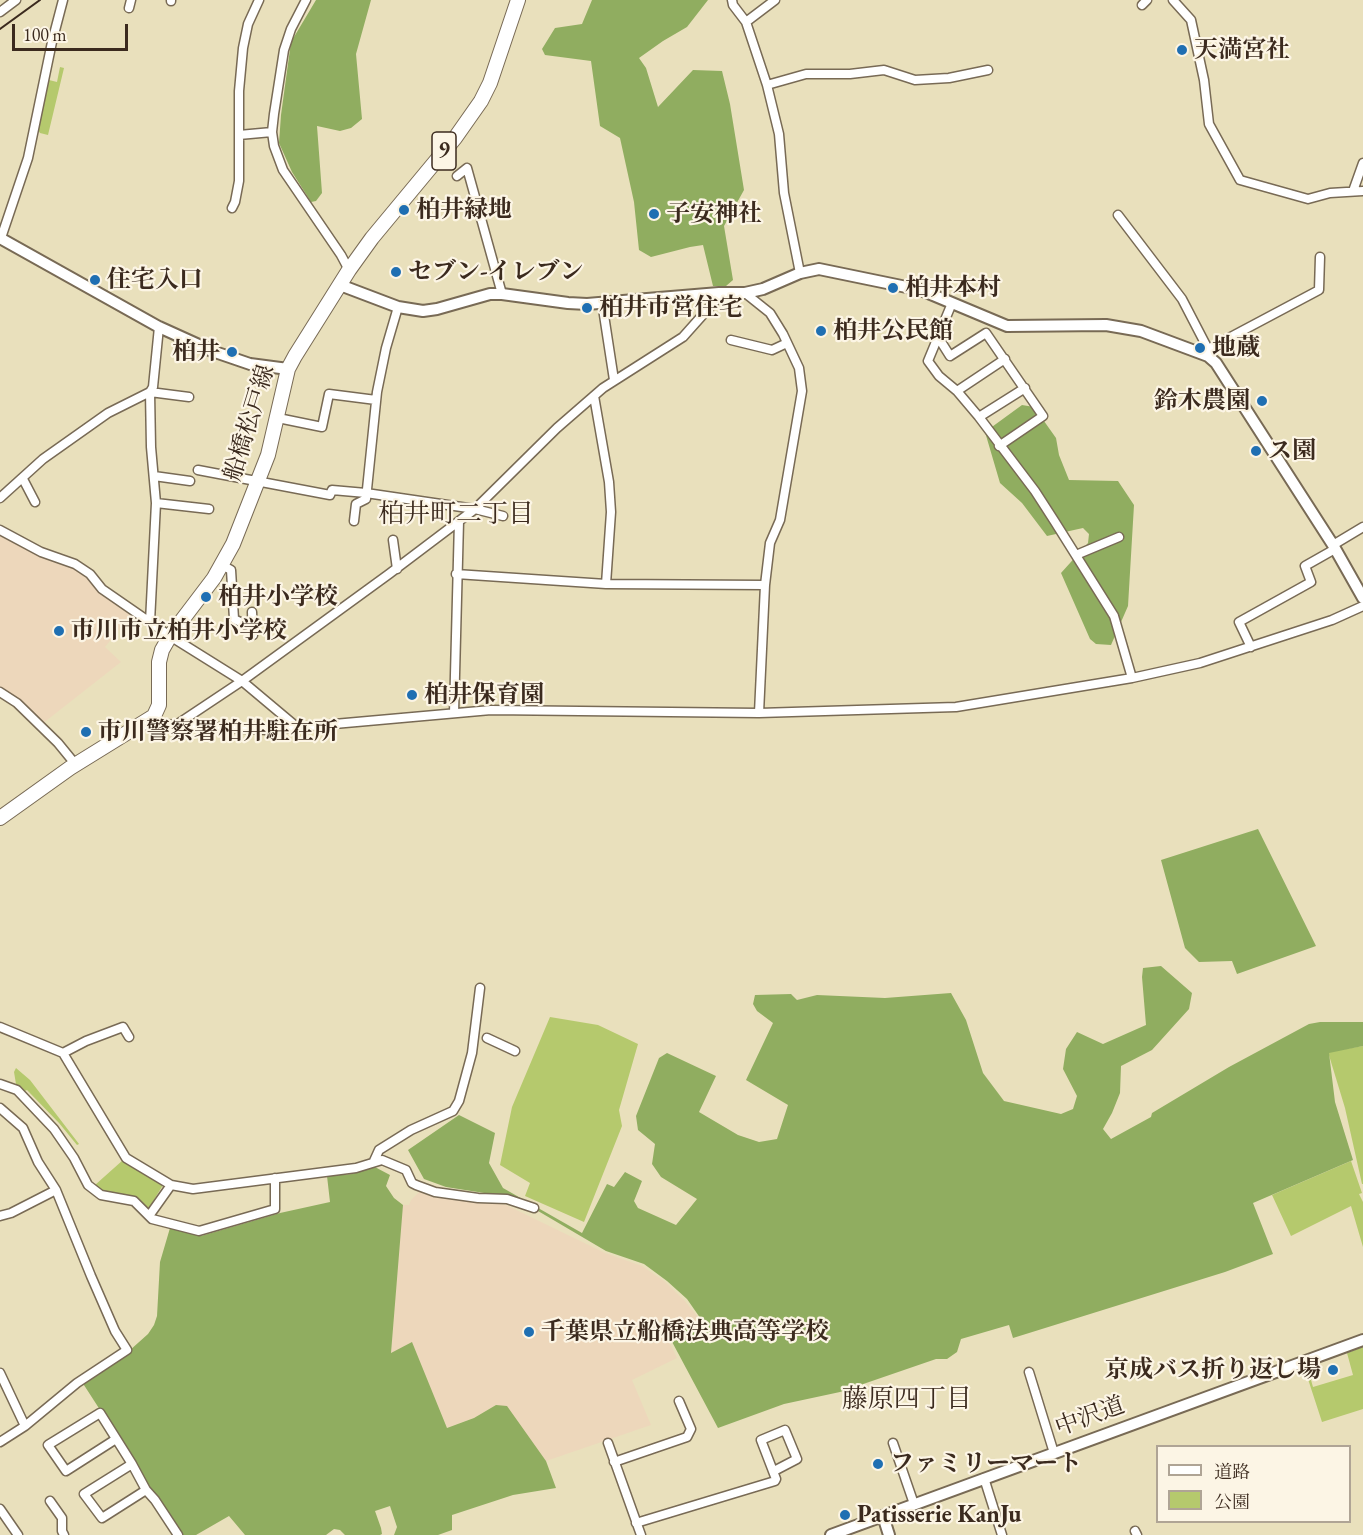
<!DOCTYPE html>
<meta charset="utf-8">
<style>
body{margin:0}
#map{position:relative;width:1363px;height:1535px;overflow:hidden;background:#e9e0bc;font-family:"EB Garamond","Noto Serif JP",serif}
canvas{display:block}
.legend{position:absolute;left:1156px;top:1445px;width:195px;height:78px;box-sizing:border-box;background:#fcf5e5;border:2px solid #afa495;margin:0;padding:8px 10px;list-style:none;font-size:18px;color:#3b2a1e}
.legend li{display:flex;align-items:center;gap:12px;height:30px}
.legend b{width:30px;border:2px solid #afa495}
.scale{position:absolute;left:12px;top:24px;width:116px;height:27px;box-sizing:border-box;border:3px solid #3b2a1e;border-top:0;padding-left:8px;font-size:18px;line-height:21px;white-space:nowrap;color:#3b2a1e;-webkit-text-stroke:4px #fcf5e5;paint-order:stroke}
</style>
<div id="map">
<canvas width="1363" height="1535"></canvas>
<ul class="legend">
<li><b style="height:8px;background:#fff"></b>道路</li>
<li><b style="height:16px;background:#b5c96d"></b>公園</li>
</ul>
<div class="scale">100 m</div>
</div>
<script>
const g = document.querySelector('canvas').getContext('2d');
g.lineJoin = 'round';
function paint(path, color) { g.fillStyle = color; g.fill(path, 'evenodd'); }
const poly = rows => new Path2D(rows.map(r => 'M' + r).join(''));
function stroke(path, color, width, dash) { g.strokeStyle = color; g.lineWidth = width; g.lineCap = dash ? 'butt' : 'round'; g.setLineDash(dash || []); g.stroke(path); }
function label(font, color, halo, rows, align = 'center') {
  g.font = font + ' "EB Garamond","Noto Serif JP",serif'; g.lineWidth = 4.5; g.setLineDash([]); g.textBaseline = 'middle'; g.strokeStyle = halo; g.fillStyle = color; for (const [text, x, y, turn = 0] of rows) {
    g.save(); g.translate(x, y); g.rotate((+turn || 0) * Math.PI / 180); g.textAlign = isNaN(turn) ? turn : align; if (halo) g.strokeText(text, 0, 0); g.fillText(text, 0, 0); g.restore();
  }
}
const built = poly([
 [0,534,70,565,132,614,105,647,121,662,42,724,0,688],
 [419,1192,436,1198,452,1197,506,1205,605,1253,642,1266,664,1281,684,1300,702,1322,659,1321,677,1358,632,1380,651,1425,546,1461,496,1405,474,1418,447,1428,412,1343,391,1353,401,1215,403,1205,409,1205,411,1200]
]);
const green = poly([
 [60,67,64,68,48,135,40,133,37,129,49,80,57,82],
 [550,1017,598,1025,638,1044,619,1110,622,1126,584,1222,525,1196,530,1183,500,1165,512,1107],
 [1363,1046,1363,1184,1362,1184,1345,1108,1328,1052],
 [16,1068,30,1080,79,1144,77,1145,59,1123,27,1090,23,1092,16,1084,14,1072],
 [123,1160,163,1185,149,1208,128,1196,103,1191,95,1185],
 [1351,1161,1362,1193,1359,1194,1363,1202,1363,1247,1351,1206,1291,1236,1272,1195],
 [1363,1347,1363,1409,1322,1422,1307,1376,1312,1366,1316,1378,1311,1380,1313,1387,1353,1375,1347,1353]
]);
const forest = poly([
 [316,0,371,0,356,54,362,119,351,128,340,131,317,126,322,193,316,201,311,202,292,172,279,143,281,115,291,42],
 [592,0,708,0,687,27,663,41,639,58,646,68,658,107,693,70,722,71,730,104,744,190,724,226,733,280,726,286,713,286,703,245,690,247,651,257,639,250,634,202,620,138,600,126,591,61,545,55,542,49,555,28,582,24],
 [1022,405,1034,407,1056,438,1059,455,1069,480,1118,481,1134,505,1128,606,1111,645,1096,644,1090,639,1061,573,1088,543,1089,534,1083,528,1047,536,1022,503,1000,483,985,432],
 [1258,829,1316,946,1237,974,1232,961,1199,962,1185,948,1161,860],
 [1161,966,1192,993,1189,1009,1152,1050,1121,1066,1120,1093,1112,1113,1103,1129,1111,1139,1151,1117,1152,1113,1229,1067,1309,1024,1320,1022,1363,1022,1363,1046,1329,1053,1335,1102,1353,1160,1253,1203,1273,1254,1225,1272,1013,1338,1009,1325,961,1339,957,1352,947,1359,936,1359,840,1392,784,1404,718,1428,662,1323,703,1322,687,1299,667,1281,644,1264,606,1251,516,1198,446,1187,424,1179,408,1150,459,1115,495,1133,489,1163,503,1188,582,1233,607,1184,614,1187,625,1172,642,1181,634,1201,638,1208,676,1225,697,1199,661,1177,652,1164,655,1144,638,1130,636,1116,659,1058,667,1053,716,1076,699,1112,738,1135,759,1142,777,1139,788,1105,746,1080,773,1023,757,1011,753,1004,755,995,791,994,797,1000,817,995,885,998,951,993,966,1020,983,1073,1004,1101,1061,1114,1073,1109,1077,1096,1063,1069,1066,1049,1077,1032,1103,1044,1146,1025,1142,977,1143,968],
 [373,1166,390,1175,386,1186,394,1198,403,1205,391,1353,412,1342,447,1428,474,1418,496,1405,507,1406,546,1461,556,1488,513,1495,452,1515,452,1530,438,1535,394,1535,397,1527,390,1506,375,1511,381,1528,382,1534,380,1535,345,1535,340,1530,334,1529,326,1535,245,1535,229,1516,196,1535,181,1535,82,1382,129,1351,148,1334,154,1325,157,1316,160,1262,170,1228,201,1236,280,1213,330,1202,327,1176,352,1174]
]);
const minor = poly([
 [306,0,291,29,284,50,274,114,272,132,274,146,283,170,341,255,349,270],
 [732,0,733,5,746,22],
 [775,0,746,22,767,85,779,134,784,193,800,273],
 [1173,0,1191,20,1204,80,1209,124,1240,180,1308,199,1330,193,1363,191],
 [171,1,171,0],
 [1142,5,1147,0],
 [129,8,131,0],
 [0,12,16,0],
 [767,85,806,74,850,74,884,70,915,80,949,78,988,70],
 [239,135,272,132],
 [457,176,467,168,502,294],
 [1353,191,1363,163],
 [232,208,235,202,239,181,239,91,243,48,248,24,259,0],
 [1118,215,1182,299,1208,349,1208,356],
 [1,238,28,158,52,42,63,0],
 [745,293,770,313,783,334,799,368,802,391,780,520,770,543,765,585,759,713],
 [602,302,614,380],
 [952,303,928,361,939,376,957,391,979,417,1035,491,1055,522,1114,616,1132,678],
 [938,337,950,356,986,333,1043,416,999,446],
 [731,340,772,350,787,343],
 [1208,349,1319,290,1320,257],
 [957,391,1005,359],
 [979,417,1025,388],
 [278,418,322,427,329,394,376,400],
 [198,470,330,495,332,490,366,493,475,509,503,516],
 [154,476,190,481],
 [23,479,35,502],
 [0,498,43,459,108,413,150,392,153,387,159,327],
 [156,503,209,509],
 [354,521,356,504,366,499,377,392,386,348,398,307],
 [0,530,41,552,75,564,90,574,102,589,170,636,242,681,298,728],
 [393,540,397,569],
 [1333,545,1363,527],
 [1076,555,1119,537],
 [222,565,231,570,234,619,253,628],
 [456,574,606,584,611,512,609,482,594,396],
 [606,584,765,585],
 [252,612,253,635],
 [150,622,156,503,151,447,150,392,189,397],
 [1251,647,1239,622,1311,582,1305,566,1335,549],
 [0,692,17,703,58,743,76,765],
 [454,713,459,521],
 [146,723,267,730,491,710,759,713,956,707,1132,678,1200,663,1332,620,1363,606],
 [179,723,242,681,389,574,475,509,557,428,603,388,683,337,716,300,719,293],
 [0,1027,63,1053,126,1158,171,1185,193,1189,356,1168,382,1160,406,1170,412,1183,416,1185,435,1192,478,1198,507,1199,534,1208],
 [487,1038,515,1051],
 [63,1053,86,1041,123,1027,129,1037],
 [0,1084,17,1090,54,1129,74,1158,88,1185,101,1195,134,1201,152,1219,199,1231,275,1209,275,1178],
 [0,1108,23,1128,38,1162,56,1190],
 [374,1161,379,1150,411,1130,453,1111,459,1101,472,1053,480,988],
 [0,1216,11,1213,56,1190,91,1276,115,1331,127,1350,77,1383,25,1426,0,1442],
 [149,1216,171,1185],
 [1029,1372,1054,1453],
 [0,1373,25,1426],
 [116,1439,66,1471,48,1445,100,1413,132,1464,146,1490,155,1500,178,1535],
 [608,1443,641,1535],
 [893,1443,914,1504],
 [614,1462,687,1437,691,1429,679,1401],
 [132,1464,84,1494,102,1518,146,1490],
 [984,1478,1002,1535],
 [50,1501,62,1518,62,1531,64,1535],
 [0,1509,18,1535],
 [636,1523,775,1481,776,1479,761,1440,785,1430,797,1459,774,1471],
 [1135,1531,1137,1535]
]);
const tertiary = poly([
 [0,238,159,327,212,351,250,364,288,369],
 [340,285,398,307,423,311,437,309,490,294,502,294,568,303,587,304,719,293,745,293,763,289,800,273,819,269,921,290,1007,326,1106,325,1141,331,1208,356,1216,363,1333,545,1363,598],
 [883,1516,889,1535],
 [831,1535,1363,1340]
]);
const primary = poly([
 [0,818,70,768,154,716,159,705,159,662,162,650,170,636,214,578,233,544,268,455,288,369,295,356,349,270,372,238,455,138,481,101,490,83,518,0]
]);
const rail = poly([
 [0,29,40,0]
]);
const markers = [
 [1182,50,6,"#1f6fb2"],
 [404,210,6,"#1f6fb2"],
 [654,214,6,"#1f6fb2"],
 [396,272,6,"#1f6fb2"],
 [95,280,6,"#1f6fb2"],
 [893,288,6,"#1f6fb2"],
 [587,308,6,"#1f6fb2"],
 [821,331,6,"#1f6fb2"],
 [1200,348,6,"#1f6fb2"],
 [232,352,6,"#1f6fb2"],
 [1262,401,6,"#1f6fb2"],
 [1256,451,6,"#1f6fb2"],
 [206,597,6,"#1f6fb2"],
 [59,631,6,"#1f6fb2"],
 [412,695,6,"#1f6fb2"],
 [86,732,6,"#1f6fb2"],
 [529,1332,6,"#1f6fb2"],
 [1333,1370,6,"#1f6fb2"],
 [878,1464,6,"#1f6fb2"],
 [845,1515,6,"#1f6fb2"]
];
const shields = [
 [444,151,24]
];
const shieldNames = [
 ["9",444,151]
];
const poiNames = [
 ["天満宮社",1194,50],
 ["柏井緑地",416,210],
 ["子安神社",666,214],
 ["セブン-イレブン",408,272],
 ["住宅入口",107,280],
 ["柏井本村",905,288],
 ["柏井市営住宅",599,308],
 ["柏井公民館",833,331],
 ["地蔵",1212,348],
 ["柏井",220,352,"right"],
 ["鈴木農園",1250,401,"right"],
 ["ス園",1268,451],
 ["柏井小学校",218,597],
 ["市川市立柏井小学校",71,631],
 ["柏井保育園",424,695],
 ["市川警察署柏井駐在所",98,732],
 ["千葉県立船橋法典高等学校",541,1332],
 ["京成バス折り返し場",1321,1370,"right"],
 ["ファミリーマート",890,1464],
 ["Patisserie KanJu",857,1515]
];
const streetNames = [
 ["船橋松戸線",250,423,-73],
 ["中沢道",1090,1417,-20]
];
const neighbourhoodNames = [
 ["柏井町二丁目",456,515],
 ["藤原四丁目",907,1400]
];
paint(built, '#edd7bb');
paint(green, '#b5c96d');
paint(forest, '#90ad60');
stroke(minor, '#786a55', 11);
stroke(tertiary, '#786a55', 14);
stroke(primary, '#786a55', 16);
stroke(minor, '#fff', 8);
stroke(tertiary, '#fff', 10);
stroke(primary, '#fff', 14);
stroke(rail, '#3b2a1e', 2);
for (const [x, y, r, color] of markers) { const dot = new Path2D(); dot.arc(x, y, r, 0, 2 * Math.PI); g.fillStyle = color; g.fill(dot); stroke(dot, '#fcf5e5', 2); }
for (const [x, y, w] of shields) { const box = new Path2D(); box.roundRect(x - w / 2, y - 19, w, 38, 4.5); g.fillStyle = '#fcf5e5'; g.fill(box); stroke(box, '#3b2a1e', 1.5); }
label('bold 22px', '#3b2a1e', null, shieldNames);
label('bold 24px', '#3b2a1e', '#fcf5e5', poiNames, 'left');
label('24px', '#3b2a1e', '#fcf5e5', streetNames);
label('26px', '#3b2a1e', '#fcf5e5', neighbourhoodNames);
</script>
